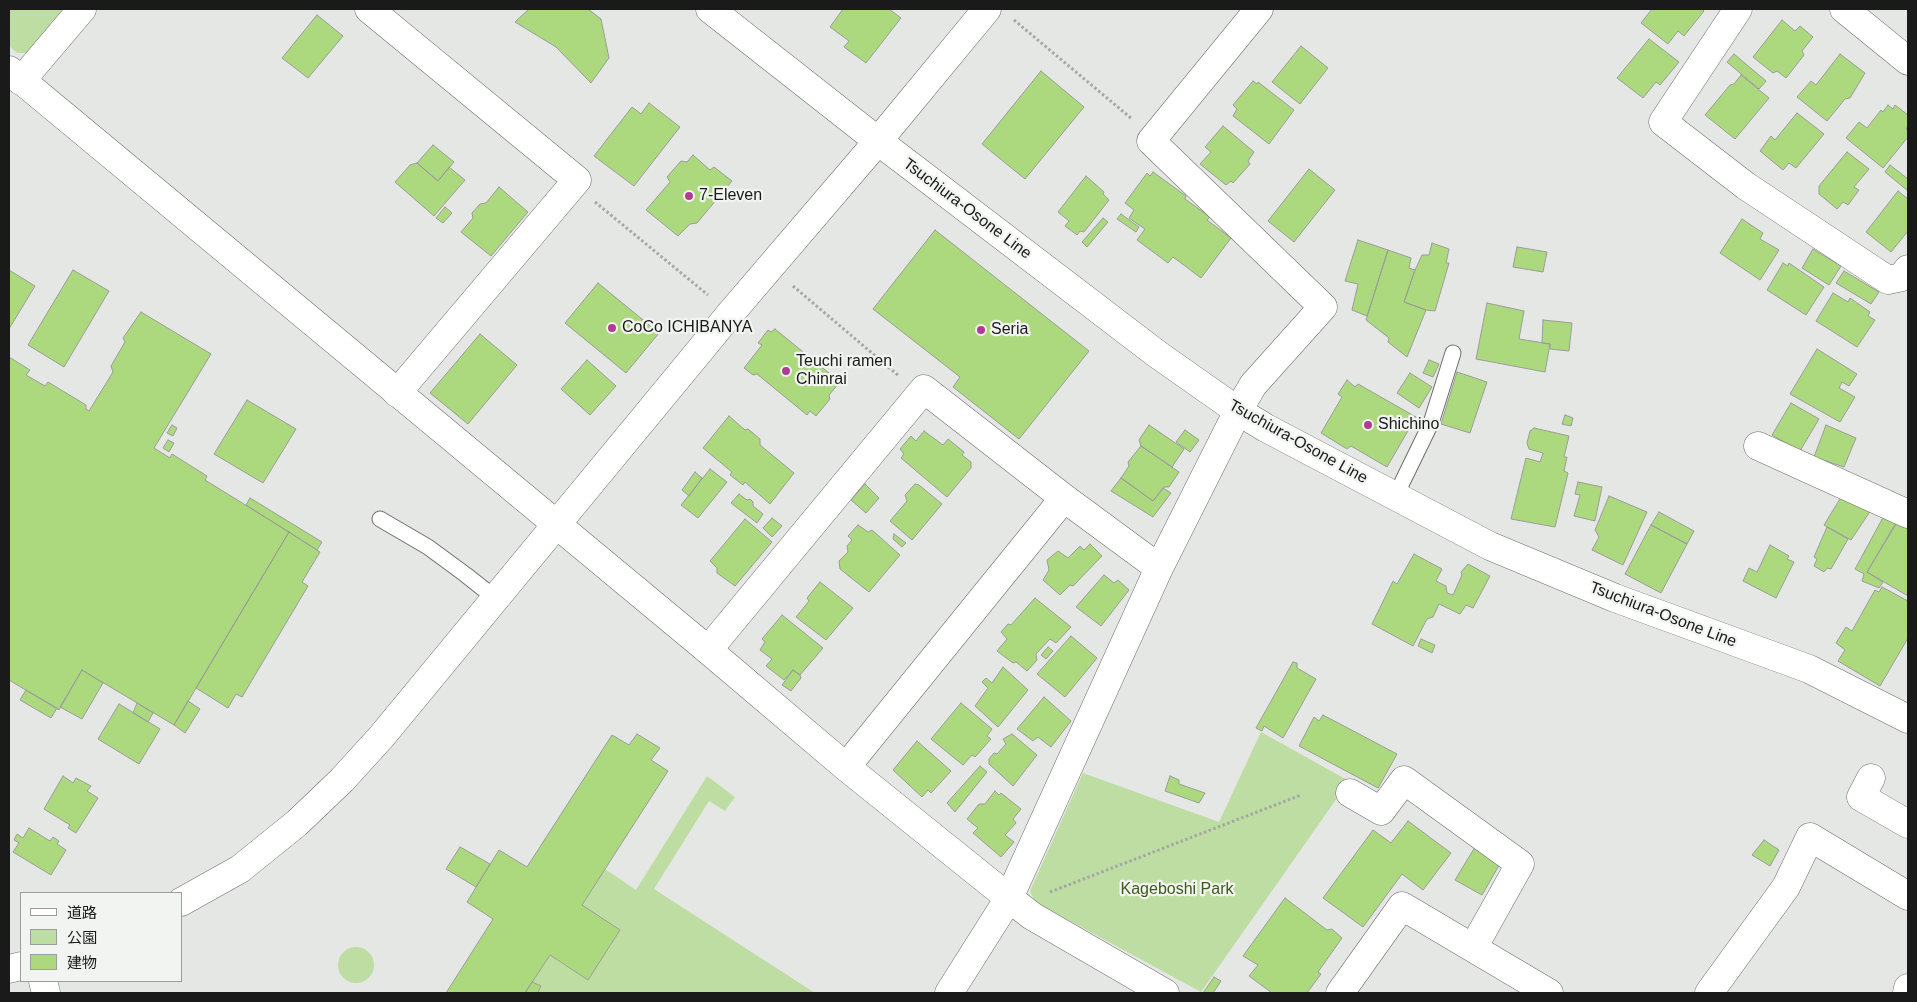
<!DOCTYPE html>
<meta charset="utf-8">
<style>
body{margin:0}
#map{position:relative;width:1917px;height:1002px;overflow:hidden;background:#e5e7e4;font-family:Helvetica,"Noto Sans JP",sans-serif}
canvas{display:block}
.frame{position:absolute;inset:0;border:10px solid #191a19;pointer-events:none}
.legend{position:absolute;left:20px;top:892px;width:162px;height:90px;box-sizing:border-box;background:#f2f4f1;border:1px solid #9b9d9b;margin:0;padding:6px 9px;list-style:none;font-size:15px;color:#191a19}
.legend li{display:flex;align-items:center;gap:10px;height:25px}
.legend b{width:25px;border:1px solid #9b9d9b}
</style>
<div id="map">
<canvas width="1917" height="1002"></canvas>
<div class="frame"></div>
<ul class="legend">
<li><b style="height:6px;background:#fff"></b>道路</li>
<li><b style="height:14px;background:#bedda2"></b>公園</li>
<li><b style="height:14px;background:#acd97e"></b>建物</li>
</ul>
</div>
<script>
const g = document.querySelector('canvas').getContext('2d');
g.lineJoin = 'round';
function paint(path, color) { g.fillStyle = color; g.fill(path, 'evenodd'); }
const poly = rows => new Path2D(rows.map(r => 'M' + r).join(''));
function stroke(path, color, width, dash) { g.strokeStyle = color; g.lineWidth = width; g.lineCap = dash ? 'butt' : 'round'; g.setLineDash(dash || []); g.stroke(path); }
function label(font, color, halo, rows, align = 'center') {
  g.font = font + ' Helvetica,sans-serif'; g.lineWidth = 4.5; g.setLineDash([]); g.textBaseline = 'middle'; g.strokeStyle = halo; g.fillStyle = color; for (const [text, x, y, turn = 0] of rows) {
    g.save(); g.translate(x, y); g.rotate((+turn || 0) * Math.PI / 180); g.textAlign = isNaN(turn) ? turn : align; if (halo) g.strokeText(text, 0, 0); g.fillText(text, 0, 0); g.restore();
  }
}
const green = poly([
 [9,9,66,9,30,53,17,53,9,46],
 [1261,732,1349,781,1201,992,1035,902,1030,891,1083,773,1219,822],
 [707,776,735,797,725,811,709,801,654,889,815,993,538,992,540,986,532,982,550,955,588,980,620,930,582,905,605,869,636,890],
 '338 965a18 18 0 1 1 36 0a18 18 0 1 1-36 0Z'
]);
const building = poly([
 [529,9,588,9,601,19,609,58,591,83,556,47,515,22,529,9],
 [843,9,889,9,901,18,866,63,844,47,849,41,830,27,843,9],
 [1652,9,1702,9,1704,11,1684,36,1678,31,1668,44,1641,23,1652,9],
 [317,15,343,36,308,78,282,58,317,15],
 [1782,20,1795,31,1800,26,1813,37,1802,51,1804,55,1786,78,1777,71,1773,73,1753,57,1782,20],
 [1649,39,1679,62,1660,85,1656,82,1643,98,1617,78,1649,39],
 [1301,46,1328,68,1300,104,1272,82,1301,46],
 [1734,54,1766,81,1759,89,1727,62,1734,54],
 [1840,54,1865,73,1850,98,1845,99,1827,121,1797,97,1811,81,1816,85,1840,54],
 [1041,71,1084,107,1025,179,982,144,1041,71],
 [1741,75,1769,98,1735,139,1705,115,1730,85,1734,84,1741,75],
 [1253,81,1257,84,1258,82,1294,110,1269,144,1233,116,1237,109,1233,105,1253,81],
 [649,103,680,127,634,186,594,156,632,107,641,114,649,103],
 [1888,105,1893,109,1895,105,1908,115,1908,126,1906,129,1908,131,1908,137,1883,168,1846,138,1859,122,1867,128,1881,110,1883,112,1888,105],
 [1797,113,1824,134,1796,168,1789,163,1783,170,1760,151,1771,136,1775,140,1797,113],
 [1223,126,1254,152,1248,161,1250,164,1233,183,1231,181,1226,185,1200,164,1211,152,1205,147,1223,126],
 [433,145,454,162,438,181,417,163,433,145],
 [1847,152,1869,169,1854,187,1859,190,1848,205,1843,202,1837,209,1819,194,1819,186,1847,152],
 [693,155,710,170,714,167,732,181,697,223,690,224,678,236,646,210,670,182,667,177,681,161,687,162,693,155],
 [417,163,438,181,449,167,465,180,434,216,395,182,410,165,417,163],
 [1890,165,1908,179,1908,191,1885,172,1890,165],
 [1309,169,1335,190,1294,242,1268,221,1309,169],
 [1153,172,1186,196,1185,199,1210,217,1207,220,1231,238,1201,278,1173,257,1168,263,1137,240,1145,229,1129,218,1134,210,1125,203,1147,173,1150,176,1153,172],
 [1086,176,1104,192,1103,194,1109,200,1084,232,1080,231,1077,235,1065,226,1069,221,1058,212,1086,176],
 [499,187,528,212,491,256,461,232,473,218,472,213,480,204,486,203,499,187],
 [1898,191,1908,199,1908,231,1891,252,1866,232,1898,191],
 [445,207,452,213,443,223,436,218,445,207],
 [1121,214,1139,227,1136,232,1117,219,1121,214],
 [1103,218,1108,222,1087,247,1082,242,1103,218],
 [1742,219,1763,233,1760,239,1779,250,1760,280,1720,253,1742,219],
 [935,230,1089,351,1019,439,953,387,960,377,873,309,935,230],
 [1358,240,1388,250,1367,316,1352,310,1358,284,1345,281,1358,240],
 [1432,243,1449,249,1446,263,1449,263,1435,311,1426,310,1404,302,1415,270,1422,255,1429,255,1432,243],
 [1517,247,1547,252,1543,272,1513,267,1517,247],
 [1813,249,1841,266,1829,285,1802,268,1813,249],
 [1388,250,1411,258,1409,268,1415,270,1404,302,1426,310,1407,357,1388,342,1389,338,1366,320,1388,250],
 [1783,263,1788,266,1789,263,1824,287,1806,315,1767,290,1783,263],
 [9,270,35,286,9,329,9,270],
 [73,270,109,291,64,367,28,345,73,270],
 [1844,271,1879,292,1871,304,1836,283,1844,271],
 [598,283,659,333,626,373,565,323,598,283],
 [1833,293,1848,302,1850,298,1870,312,1868,316,1875,320,1857,347,1816,321,1833,293],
 [1487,303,1524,311,1519,339,1550,344,1545,372,1476,359,1487,303],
 [141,312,211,354,154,448,170,458,172,454,207,476,205,480,289,532,174,725,82,670,59,710,9,680,9,357,30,370,26,375,45,386,48,382,86,405,86,409,89,411,113,372,111,366,125,342,123,338,141,312],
 [1543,320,1572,323,1569,351,1550,349,1550,344,1542,343,1543,320],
 [775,329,840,382,829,395,830,399,816,416,810,411,807,415,757,374,753,375,744,368,762,345,758,343,768,330,771,332,775,329],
 [480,334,517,365,468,424,430,393,480,334],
 [1817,349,1857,374,1849,386,1842,382,1839,388,1855,397,1840,422,1790,394,1817,349],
 [587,360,616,386,590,415,561,389,587,360],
 [1429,360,1439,364,1433,377,1423,373,1429,360],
 [1457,372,1487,382,1470,433,1441,424,1457,372],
 [1410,373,1432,387,1419,408,1397,393,1410,373],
 [1347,380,1355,387,1358,384,1416,417,1387,467,1351,446,1347,449,1321,433,1342,397,1338,394,1347,380],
 [247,400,296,429,263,483,214,454,247,400],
 [1791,403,1819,419,1800,451,1772,435,1791,403],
 [1565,415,1573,418,1571,426,1562,424,1565,415],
 [729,416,745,430,748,429,760,439,760,445,794,473,770,504,745,482,743,485,730,475,732,472,703,448,729,416],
 [172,425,177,428,173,436,167,433,172,425],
 [1149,425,1184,449,1172,467,1141,446,1139,440,1149,425],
 [1826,425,1856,438,1844,467,1814,457,1826,425],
 [1534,428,1569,436,1564,457,1567,457,1564,471,1568,473,1555,527,1511,519,1526,458,1540,462,1543,453,1529,449,1527,443,1530,431,1534,428],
 [1185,430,1199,440,1190,452,1176,442,1185,430],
 [924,431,943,445,948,439,964,452,962,455,971,462,971,468,947,497,901,458,904,454,900,449,911,436,916,441,924,431],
 [168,440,174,443,169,452,163,448,168,440],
 [1141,446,1179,472,1169,487,1164,487,1153,501,1121,478,1129,466,1128,462,1141,446],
 [710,469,727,482,698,518,681,505,710,469],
 [695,472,702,478,689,496,682,490,695,472],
 [1121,478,1153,501,1163,488,1171,493,1153,517,1111,491,1121,478],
 [1578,482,1602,487,1595,521,1574,516,1580,495,1575,494,1578,482],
 [865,484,879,498,866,513,851,500,865,484],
 [915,484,919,485,942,504,912,540,890,521,907,501,905,495,915,484],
 [739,494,747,500,750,499,753,502,753,506,763,514,757,523,731,503,739,494],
 [1843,494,1871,510,1851,540,1824,525,1843,494],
 [1609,496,1647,512,1623,565,1592,550,1599,537,1595,530,1609,496],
 [250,498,322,542,317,550,246,505,250,498],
 [1659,512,1694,531,1687,544,1651,525,1659,512],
 [1886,512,1898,521,1867,572,1883,582,1879,588,1862,581,1864,574,1855,569,1886,512],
 [772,518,782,526,772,537,763,528,772,518],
 [745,519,772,542,735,586,717,573,717,568,710,561,745,519],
 [1897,521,1908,527,1908,596,1867,572,1897,521],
 [858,525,868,532,872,530,900,555,869,592,840,569,839,561,848,552,847,546,852,540,848,536,858,525],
 [1651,525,1687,544,1661,593,1625,574,1651,525],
 [1827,527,1848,539,1831,569,1827,568,1824,572,1814,566,1817,559,1814,557,1827,527],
 [289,532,320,552,302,582,308,586,242,697,236,694,228,708,196,688,289,532],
 [894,534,906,543,902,547,893,539,894,534],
 [1090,544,1102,556,1073,586,1070,585,1060,595,1043,580,1049,570,1047,560,1058,551,1068,558,1080,546,1084,550,1090,544],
 [1770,545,1789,556,1787,559,1794,562,1776,598,1743,581,1749,568,1757,572,1770,545],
 [1414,554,1442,569,1436,581,1446,586,1447,593,1453,595,1462,575,1461,572,1468,564,1490,576,1473,608,1466,605,1460,614,1439,604,1433,617,1427,619,1413,646,1372,624,1393,581,1397,584,1414,554],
 [1104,575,1114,583,1118,580,1129,590,1101,626,1076,607,1104,575],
 [820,582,853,608,826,640,796,617,809,601,807,598,820,582],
 [1882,587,1908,601,1908,638,1880,686,1838,661,1845,650,1836,643,1846,627,1852,631,1875,590,1879,592,1882,587],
 [1035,598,1071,627,1056,643,1050,639,1036,654,1037,660,1027,671,1016,662,1013,663,997,651,1007,639,1001,632,1008,624,1011,625,1035,598],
 [782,615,823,648,800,675,793,670,784,680,766,666,772,659,760,650,765,642,762,639,782,615],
 [1071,636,1097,658,1065,697,1037,674,1071,636],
 [1421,639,1435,645,1432,653,1418,646,1421,639],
 [1048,647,1053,651,1046,659,1041,655,1048,647],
 [1293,662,1297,663,1297,668,1316,679,1283,738,1264,726,1262,731,1256,728,1293,662],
 [1003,667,1028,690,998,727,975,706,988,688,982,682,986,678,992,683,1003,667],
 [82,670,103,683,82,719,60,707,82,670],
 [793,670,800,675,801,678,791,691,782,685,793,670],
 [26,690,57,708,51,718,20,700,26,690],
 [1044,697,1071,721,1051,747,1038,737,1033,741,1017,729,1044,697],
 [188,701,200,709,185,733,174,725,188,701],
 [137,703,153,713,148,722,133,713,137,703],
 [961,703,992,729,987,736,991,739,975,757,972,755,963,765,931,739,961,703],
 [119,704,160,729,139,764,98,739,119,704],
 [1323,715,1397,754,1378,788,1299,746,1314,717,1319,721,1323,715],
 [637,734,660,748,651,760,668,771,582,905,620,930,588,980,550,955,525,993,446,993,493,919,467,902,499,850,527,867,612,735,629,745,637,734],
 [1012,734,1037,755,1013,786,989,764,989,759,994,753,997,754,1006,744,1003,739,1012,734],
 [917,741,951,771,931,793,928,790,922,797,893,770,917,741],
 [980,766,987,772,955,812,947,803,980,766],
 [63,776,73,783,76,778,91,786,87,791,98,798,76,833,68,828,70,825,44,809,63,776],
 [1170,776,1179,780,1179,784,1205,793,1199,803,1165,791,1170,776],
 [995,791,999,795,1001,793,1021,809,1013,819,1016,823,1005,835,1014,842,1001,857,973,833,978,828,967,819,979,804,985,804,995,791],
 [1408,821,1451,853,1423,890,1402,874,1363,927,1323,898,1373,830,1391,843,1408,821],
 [29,828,50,841,53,837,59,841,57,844,66,850,51,875,13,852,19,843,14,840,17,834,23,838,29,828],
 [1764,840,1779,850,1770,866,1752,855,1764,840],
 [460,847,490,864,476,887,446,869,460,847],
 [1475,847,1501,862,1482,895,1455,880,1475,847],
 [1285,898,1327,930,1332,929,1342,938,1318,972,1321,974,1307,993,1272,993,1249,976,1258,965,1243,956,1285,898],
 [1214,977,1221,981,1213,993,1203,993,1214,977],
 [532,982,541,986,538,992,540,993,525,993,532,982]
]);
const path = poly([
 [1014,20,1132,119],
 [595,202,708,295],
 [793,286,899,376],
 [1050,892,1301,795]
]);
const service = poly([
 [1396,495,1431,423,1453,353],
 [380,519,428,547,466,575,495,598]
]);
const minor = poly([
 [369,9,577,180,397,393],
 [1738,9,1663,122,1746,186,1888,280,1902,277,1908,269],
 [21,81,82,9],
 [1758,446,1908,514],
 [708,650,924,389,1064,498,1159,568],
 [846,767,1064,498],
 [1871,778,1861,797,1908,824],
 [1350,793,1381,811,1404,780,1520,864,1473,948],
 [1009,898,1032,916,1165,993],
 [43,981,46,993],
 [949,993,1009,898,1159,568,1238,411,1253,385,1323,307,1151,141,1259,9],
 [1340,993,1402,906,1549,993],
 [1709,993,1786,887,1810,837,1908,896],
 [1907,993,1908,988]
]);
const tertiary = poly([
 [1844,9,1908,61],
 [9,70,708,650,846,767,1009,898],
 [181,902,240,869,297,823,342,780,382,736,730,314,878,141,987,9],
 [9,969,21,966]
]);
const secondary = poly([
 [710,9,878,141,1157,354,1238,411,1266,428,1490,546,1615,598,1809,669,1908,719]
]);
const markers = [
 [689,196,5,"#b23c92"],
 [612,328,5,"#b23c92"],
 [981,330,5,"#b23c92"],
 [786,371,5,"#b23c92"],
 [1368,425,5,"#b23c92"]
];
const poiNames = [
 ["7-Eleven",699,196],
 ["CoCo ICHIBANYA",622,328],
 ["Seria",991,330],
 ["Teuchi ramen",796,362],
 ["Chinrai",796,380],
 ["Shichino",1378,425]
];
const streetNames = [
 ["Tsuchiura-Osone Line",967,209,37],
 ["Tsuchiura-Osone Line",1298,442,29],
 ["Tsuchiura-Osone Line",1663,615,21]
];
const parkNames = [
 ["Kageboshi Park",1177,890]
];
paint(green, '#bedda2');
paint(building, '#acd97e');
stroke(building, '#9a9c99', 1);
stroke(service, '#6e6f6c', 17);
stroke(minor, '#6e6f6c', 29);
stroke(tertiary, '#6e6f6c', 29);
stroke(secondary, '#6e6f6c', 29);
stroke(path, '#a5a7a4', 3, [2.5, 2.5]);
stroke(service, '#fff', 15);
stroke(minor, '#fff', 28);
stroke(tertiary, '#fff', 28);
stroke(secondary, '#fff', 28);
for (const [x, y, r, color] of markers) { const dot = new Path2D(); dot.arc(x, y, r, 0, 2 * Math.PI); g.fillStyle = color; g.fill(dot); stroke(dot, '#f2f4f1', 2); }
label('16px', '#191a19', '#f2f4f1', poiNames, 'left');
label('16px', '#191a19', '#f2f4f1', streetNames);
label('16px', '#3e5a1c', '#f2f4f1', parkNames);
</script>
